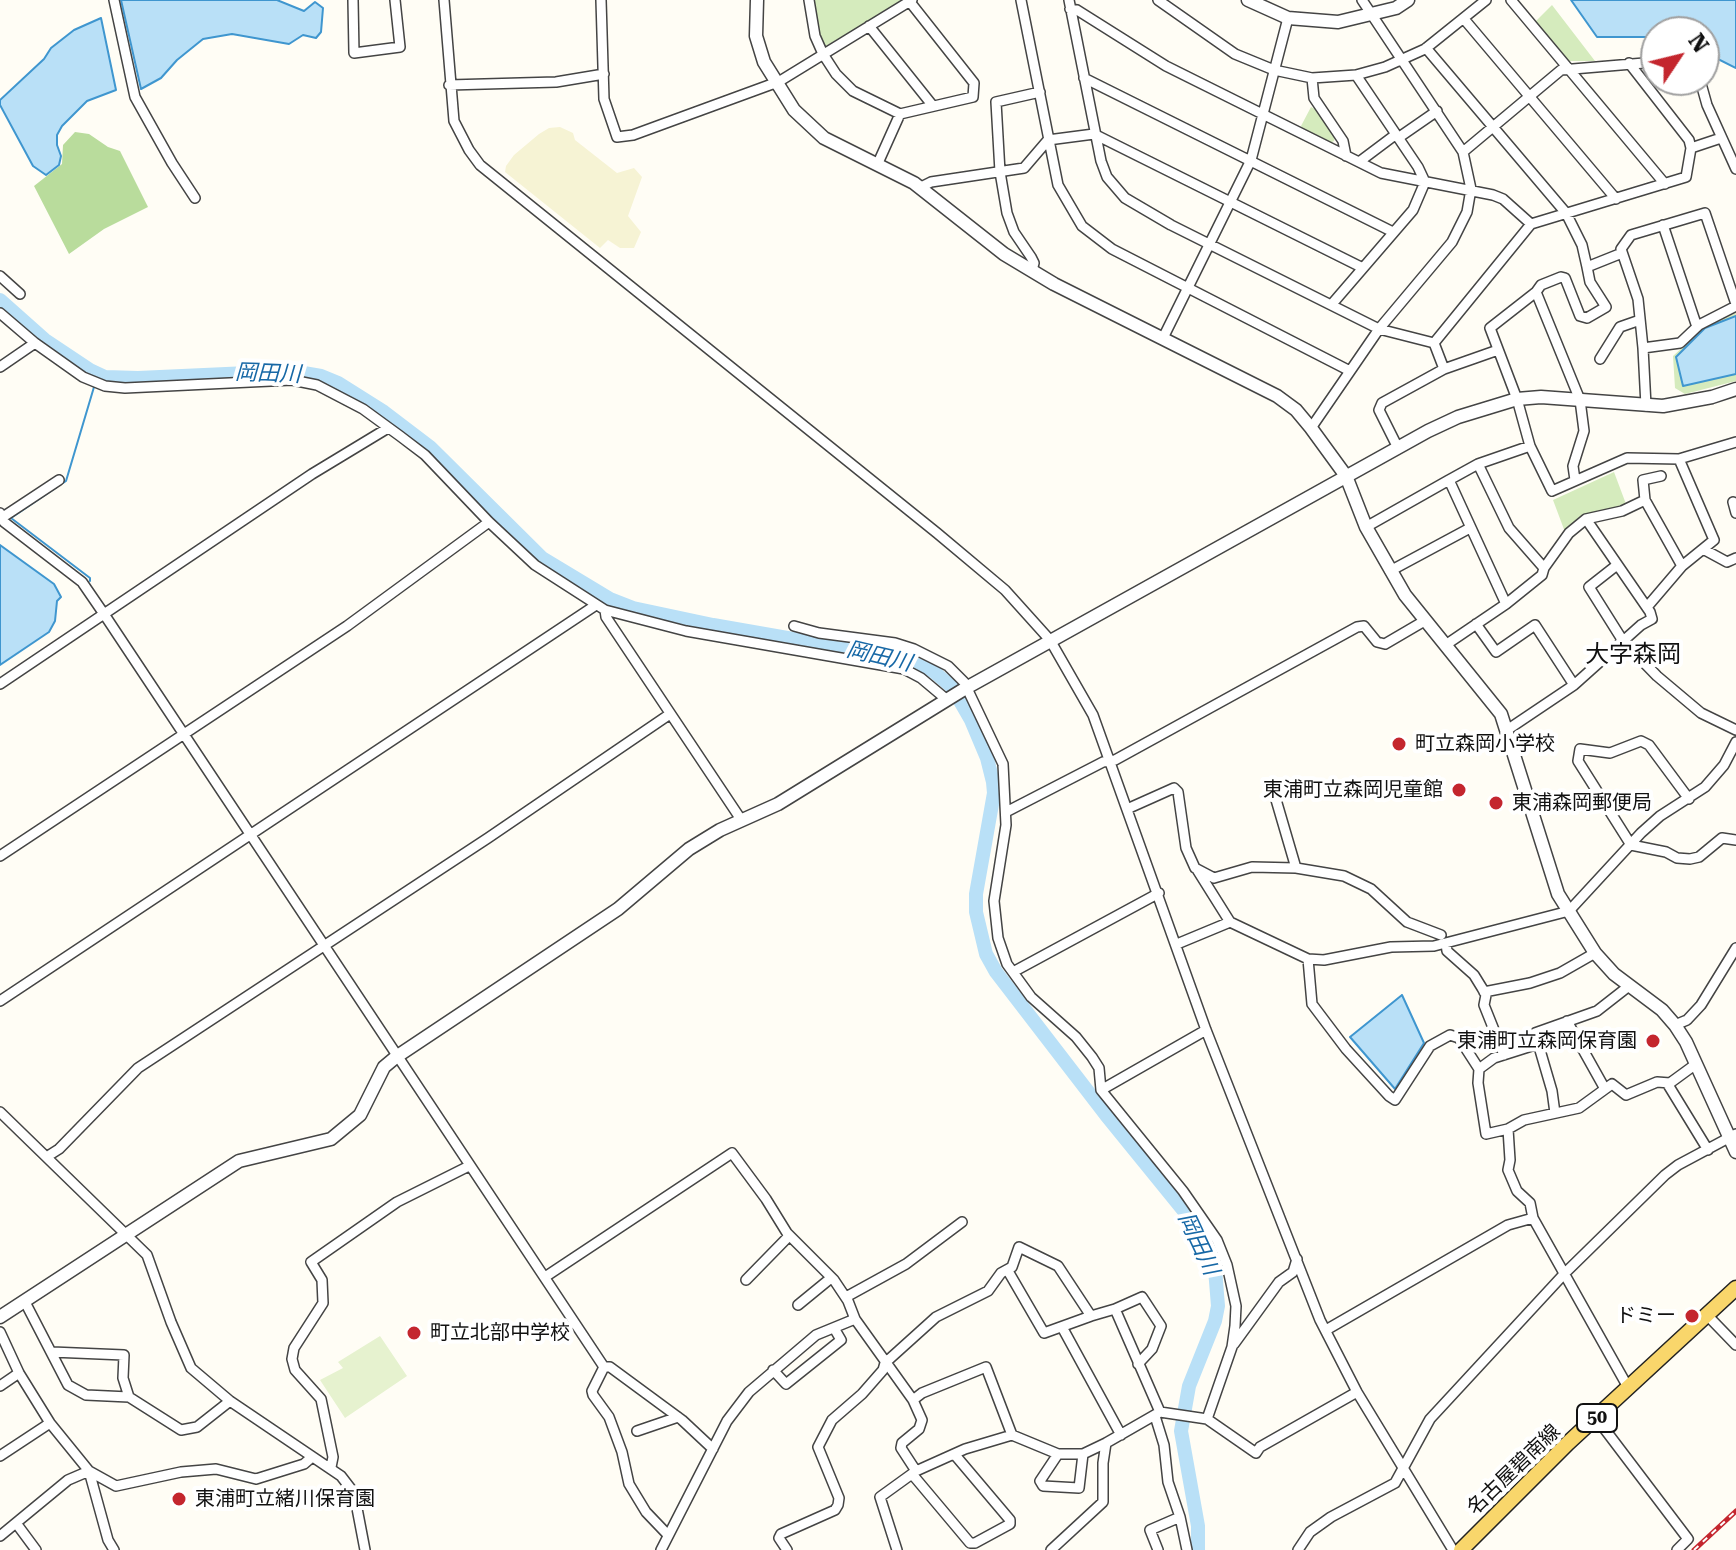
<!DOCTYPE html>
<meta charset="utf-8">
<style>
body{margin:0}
#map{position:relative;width:1736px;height:1550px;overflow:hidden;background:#fffdf5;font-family:"Roboto Serif",serif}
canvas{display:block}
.north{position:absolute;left:1640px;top:16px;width:80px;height:80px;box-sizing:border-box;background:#fff;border:2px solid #a0a0a0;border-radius:50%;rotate:55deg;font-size:22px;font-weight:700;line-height:32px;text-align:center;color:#111}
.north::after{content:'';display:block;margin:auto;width:28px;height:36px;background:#c4262e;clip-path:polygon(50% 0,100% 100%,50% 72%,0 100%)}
</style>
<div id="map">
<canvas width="1736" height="1550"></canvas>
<div class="north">N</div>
</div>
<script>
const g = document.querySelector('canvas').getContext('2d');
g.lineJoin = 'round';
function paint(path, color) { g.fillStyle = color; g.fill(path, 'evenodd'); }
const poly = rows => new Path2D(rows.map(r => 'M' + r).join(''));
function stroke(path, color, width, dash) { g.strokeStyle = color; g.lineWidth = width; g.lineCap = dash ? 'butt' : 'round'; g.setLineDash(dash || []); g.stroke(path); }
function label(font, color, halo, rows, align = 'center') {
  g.font = font + ' "Roboto Serif","Noto Sans JP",serif'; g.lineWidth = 8; g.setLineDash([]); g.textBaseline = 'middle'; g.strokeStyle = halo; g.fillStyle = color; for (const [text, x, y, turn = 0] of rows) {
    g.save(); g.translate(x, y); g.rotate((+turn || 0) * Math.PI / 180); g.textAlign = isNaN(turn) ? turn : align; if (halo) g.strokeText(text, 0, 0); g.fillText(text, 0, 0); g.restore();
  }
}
const farmland = poly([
 [560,127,573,133,575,140,617,173,634,168,642,177,628,216,641,232,634,248,620,248,608,240,600,248,505,172,506,166,514,155,539,134,549,128]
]);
const green = poly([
 [814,0,903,0,826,46,823,45,814,14],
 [1552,5,1595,61,1567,61,1535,22],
 [1311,107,1317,110,1335,135,1334,141,1330,143,1303,130,1301,126],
 [1736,313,1736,381,1685,394,1675,388,1673,356,1706,326],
 [1614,472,1626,504,1579,517,1565,532,1553,500]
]);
const forest = poly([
 [75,132,89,134,108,147,120,151,148,207,104,229,69,254,34,186,62,164,63,145]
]);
const pitch = poly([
 [380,1336,407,1376,345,1418,320,1380,343,1368,338,1362]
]);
const water = poly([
 [121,0,277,0,304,11,315,2,323,8,321,32,316,38,303,35,289,44,232,34,203,39,177,60,161,78,141,89,121,0],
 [1571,0,1736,0,1736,68,1704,52,1704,32,1656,32,1656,37,1597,37,1571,0],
 [101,18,116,90,87,101,62,126,57,135,57,145,61,156,59,165,46,175,33,166,0,105,0,100,44,59,51,48,74,30,101,18],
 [1736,316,1736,374,1683,386,1676,357,1705,328,1736,316],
 [0,545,54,584,61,597,57,601,55,621,49,632,0,665,0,545],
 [1402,995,1424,1043,1395,1089,1350,1037,1402,995]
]);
const stream = poly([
 [63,483,66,481,94,387],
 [57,487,11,518,90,578,90,581]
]);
const river = poly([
 [0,300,45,340,90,370,105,377,138,378,292,371,321,376,338,383,384,412,430,447,542,558,610,599,633,608,713,625,896,657,933,671,952,687,971,720,987,758,993,782,994,793,976,894,976,912,986,954,996,972,1106,1115,1193,1222,1207,1245,1215,1269,1218,1306,1215,1321,1189,1386,1181,1431,1198,1526,1198,1550]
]);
const minor = poly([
 [114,0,135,97,172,163,195,198],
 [353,0,354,53,400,47,395,0],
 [444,0,454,121,469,150,480,165,937,533,1005,590,1050,640,1093,715,1206,1030,1320,1320,1357,1392,1453,1550],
 [601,0,604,99,617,137,633,135,775,83],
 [809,0,815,36,823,54,836,74,853,91,900,114,973,97,974,83,910,2],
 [1021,0,1058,185,1082,226,1112,249,1350,371],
 [1069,0,1101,161,1107,177,1125,198,1171,225,1379,329,1434,343],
 [1158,0,1235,54,1274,70,1312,78,1356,75],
 [1511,0,1665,184],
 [1070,9,1077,10,1166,66,1381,173,1493,195,1503,199,1531,224],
 [1464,19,1616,199],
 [869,26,933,106],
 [1426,48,1566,213,1582,245,1587,267],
 [1084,78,1393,232],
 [1312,78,1314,98,1343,141,1346,156],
 [1700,80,1707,105,1736,169],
 [775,84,912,0],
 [449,85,556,82,604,74],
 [1398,138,1437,111],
 [1691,148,1721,138],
 [1463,152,1561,70,1656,62],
 [1359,162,1395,135],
 [878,163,900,114],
 [921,187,931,182,1024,168,1048,140,1094,134,1363,268],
 [1663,225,1697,327],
 [1032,270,1034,263,1031,257,1014,232,1007,213,1000,172,996,102,1040,92],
 [0,276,20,294],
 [1536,292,1541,285,1561,277,1565,278,1580,316,1587,318,1606,307,1590,282,1587,267,1622,253],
 [1332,304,1413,210,1425,182,1418,167,1356,75,1385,67,1425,49,1486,0],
 [0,313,35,343,83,377,105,386,125,388,292,380,317,385,363,409,400,436,425,455,489,522,535,565,605,610,686,631,904,669,921,678,946,699],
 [1163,338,1251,160,1288,18],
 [1434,343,1531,224,1686,177,1691,148,1689,140,1629,63],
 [1434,343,1444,369],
 [1643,348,1638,299,1621,249,1631,235,1705,213,1736,304],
 [1600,359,1620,327,1640,320],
 [0,367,35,343],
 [1646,406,1643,348,1680,343,1699,325,1736,306],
 [1311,428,1379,329,1452,242,1467,212,1471,189,1463,152,1362,0],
 [1398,448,1379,410,1382,403,1444,369,1498,350],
 [1478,464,1509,528,1544,568],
 [1575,480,1573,466,1584,431,1580,400,1536,292,1490,328,1517,399,1530,446,1552,491,1627,458,1679,459,1736,442],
 [1645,500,1643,480,1661,476],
 [1733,502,1736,513],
 [0,513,4,522,82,582,104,614,604,1367,592,1391,593,1395,609,1417,622,1452,629,1484,646,1512,668,1535],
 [3,517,59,480],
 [1366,527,1449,480],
 [1703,549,1727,562,1736,558],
 [1617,565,1589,587,1623,641,1657,676,1701,713,1736,730],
 [1390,571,1470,528],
 [1506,604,1449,480,1478,464,1530,446],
 [1647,607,1682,566,1714,540,1679,459],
 [605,610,606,617,742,821],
 [1476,624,1496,652,1535,625,1574,685],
 [794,626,819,633,895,643,914,649,948,666,964,682,1003,764,1006,825,994,901,998,938,1007,964,1031,997,1076,1037,1092,1057,1099,1068,1101,1090,1183,1191,1217,1240,1227,1265,1236,1306,1235,1326,1232,1347,1207,1419],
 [1447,644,1506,604,1542,575,1544,568,1569,533,1586,519,1622,511,1645,500,1682,566],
 [0,684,312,474,388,428],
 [1507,730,1574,685,1641,625,1652,619,1650,612,1586,519],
 [1272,786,1296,868],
 [1689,799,1649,745,1641,741,1610,753,1580,749,1578,761,1631,845,1666,852,1677,858,1690,859,1699,857,1722,838,1736,840],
 [1127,809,1174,788,1178,792,1186,848,1195,868,1214,878,1252,867,1296,868,1344,876,1371,889,1407,922,1441,935],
 [1006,812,1103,762,1115,760,1357,627,1364,626,1377,642,1385,644,1426,620],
 [0,856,347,626,489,522],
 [1198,871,1230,922],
 [1446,943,1447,951,1474,975,1482,988,1486,995,1484,1005,1504,1055],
 [1177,944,1230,922,1308,959,1324,960,1391,947,1434,946,1569,911,1641,833,1660,816,1705,787,1724,765,1736,742],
 [1308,959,1312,1004,1346,1049,1389,1096,1395,1100,1430,1046,1450,1035,1459,1038,1479,1069,1478,1083,1486,1134,1508,1129,1524,1120,1579,1108,1612,1084,1626,1095,1657,1082,1670,1083,1696,1064],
 [1013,972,1159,893],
 [1484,992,1530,983,1560,973,1595,953],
 [0,1001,596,605],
 [1567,1021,1605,1089],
 [1675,1025,1687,1020,1701,1005,1736,948],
 [1479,1069,1494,1058,1538,1044],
 [1667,1083,1708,1150],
 [1101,1090,1206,1030],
 [0,1112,147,1255,171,1322,191,1368,230,1401,341,1476,351,1489,356,1503,365,1550],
 [1555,1113,1552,1091,1535,1033,1597,1011,1629,986],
 [1508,1129,1510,1160,1508,1170,1517,1191,1530,1203,1533,1218,1629,1389],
 [48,1156,59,1149,138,1068,488,838,670,714],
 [1008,1271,1044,1333,1091,1316],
 [545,1277,732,1153,766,1199,787,1233,834,1280,848,1301,855,1319,913,1400,922,1420,919,1429,902,1443,901,1448,916,1471],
 [746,1280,789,1236],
 [846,1297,906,1264,962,1222],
 [25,1302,68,1385,86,1395,129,1397,181,1430,197,1427,230,1401],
 [798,1305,831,1278],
 [1115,1309,1160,1412],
 [1707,1315,1736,1345],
 [1062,1327,1121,1435],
 [1326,1330,1508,1225,1533,1218],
 [0,1332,19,1373,50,1423,89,1471,116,1486,181,1472,216,1469,256,1479,304,1464,312,1457],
 [1234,1344,1279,1282,1293,1272,1297,1259],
 [52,1352,124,1355,123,1378,129,1397],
 [606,1367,610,1367,682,1420,713,1449],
 [773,1370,786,1384,841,1340,834,1328],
 [0,1386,19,1373],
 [913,1400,922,1393,986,1367,1012,1435],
 [1155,1416,1164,1445,1168,1482,1180,1517,1187,1550],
 [1597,1419,1688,1539,1677,1550],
 [637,1431,678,1417],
 [1058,1454,1040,1481,1043,1486,1079,1488,1083,1454],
 [0,1456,50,1423],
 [331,1467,333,1457,321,1399,295,1370,292,1359,294,1348,323,1303,322,1280,311,1262,397,1202,469,1166],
 [89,1471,108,1540,114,1550],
 [912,1474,970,1543,975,1543,1010,1524,1010,1520,955,1455],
 [16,1523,36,1550],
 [0,1536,68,1480,89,1471],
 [661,1550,727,1421,749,1392,816,1335,855,1319],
 [787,1550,779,1538,781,1534,835,1510,838,1505,839,1498,818,1447,832,1420,862,1394,883,1370,885,1363,936,1317,988,1291,1001,1273,1012,1267,1019,1247,1058,1266,1091,1316,1115,1309,1142,1297,1161,1326,1152,1349,1138,1364],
 [897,1550,880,1497,916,1471,965,1449,1012,1435,1058,1454,1083,1454,1106,1443,1160,1412,1207,1419,1256,1453,1260,1447,1357,1392],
 [1051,1550,1103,1502,1103,1463,1106,1443],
 [1158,1550,1150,1530,1180,1517],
 [1298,1550,1310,1532,1331,1517,1395,1483,1430,1419,1565,1273,1665,1175,1678,1165,1736,1134]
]);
const tertiary = poly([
 [757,0,756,36,764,62,794,110,824,138,914,183,1004,254,1054,284,1277,396,1296,410,1311,428,1346,476,1366,527,1405,595,1501,714,1558,894,1595,953,1614,974,1662,1010,1675,1025,1686,1042,1736,1152],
 [1248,0,1288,18,1338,22,1396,8,1408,0],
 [0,1317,239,1161,331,1139,360,1115,384,1067,396,1057,618,909,689,849,720,830,778,804,966,688,1428,431,1458,417,1517,399,1541,397,1663,406,1712,397,1736,389]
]);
const primary = poly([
 [1461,1550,1568,1443,1736,1288]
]);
const rail = poly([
 [1694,1550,1736,1511]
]);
const markers = [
 [1399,744,8,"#c4262e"],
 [1459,790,8,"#c4262e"],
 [1496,803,8,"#c4262e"],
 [1653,1041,8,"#c4262e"],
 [1692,1316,8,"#c4262e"],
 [414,1333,8,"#c4262e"],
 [179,1499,8,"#c4262e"]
];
const shields = [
 [1597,1418,40]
];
const shieldNames = [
 ["50",1597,1418]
];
const poiNames = [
 ["町立森岡小学校",1415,744],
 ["東浦町立森岡児童館",1443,790,"right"],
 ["東浦森岡郵便局",1512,803],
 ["東浦町立森岡保育園",1637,1041,"right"],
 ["ドミー",1676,1316,"right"],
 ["町立北部中学校",430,1333],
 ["東浦町立緒川保育園",195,1499]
];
const streetNames = [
 ["名古屋碧南線",1514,1470,-44]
];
const waterNames = [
 ["岡田川",268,374,2],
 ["岡田川",879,657,13],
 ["岡田川",1198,1244,65]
];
const quarterNames = [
 ["大字森岡",1633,655]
];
paint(farmland, '#f6f3d4');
paint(green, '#d5ebbd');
paint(forest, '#b9dc9c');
paint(pitch, '#e6f2cf');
paint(water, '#b9e0f7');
stroke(water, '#3f96cf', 2);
stroke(stream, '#3f96cf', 2);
stroke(river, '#b9e0f7', 14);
stroke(minor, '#444', 12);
stroke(tertiary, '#444', 15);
stroke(primary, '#222', 17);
stroke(minor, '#fff', 9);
stroke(tertiary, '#fff', 12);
stroke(primary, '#f9d66b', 14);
stroke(rail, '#c4262e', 5);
stroke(rail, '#fff', 2, [6]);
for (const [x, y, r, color] of markers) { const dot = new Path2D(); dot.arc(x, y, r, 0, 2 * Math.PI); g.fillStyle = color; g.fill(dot); stroke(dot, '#fff', 3); }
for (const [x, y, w] of shields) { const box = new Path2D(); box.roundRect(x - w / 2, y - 14, w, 28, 6); g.fillStyle = '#fff'; g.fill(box); stroke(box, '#111', 2); }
label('bold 18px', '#111', null, shieldNames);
label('20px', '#111', '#fff', poiNames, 'left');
label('20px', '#111', '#fff', streetNames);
label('italic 22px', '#1768a6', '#fff', waterNames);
label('24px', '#111', '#fff', quarterNames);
</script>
